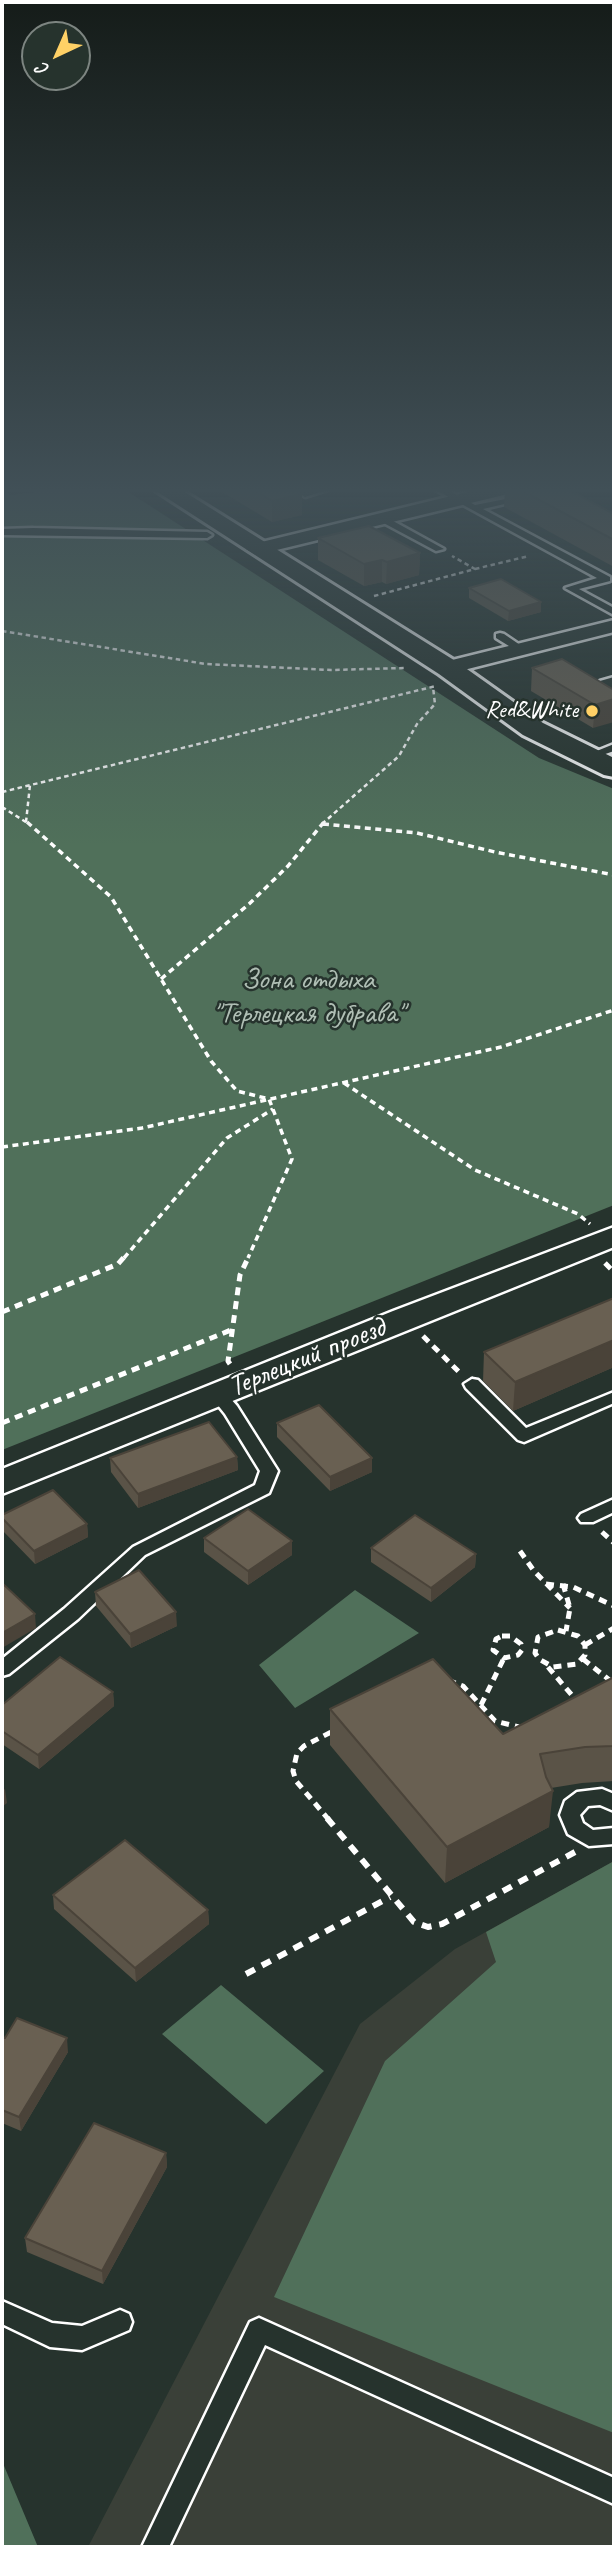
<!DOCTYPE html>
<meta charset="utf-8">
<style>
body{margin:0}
#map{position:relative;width:616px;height:2549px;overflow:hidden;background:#26332d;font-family:Caveat,sans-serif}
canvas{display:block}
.frame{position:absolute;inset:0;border:4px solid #fff;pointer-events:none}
.north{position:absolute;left:21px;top:21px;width:70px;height:70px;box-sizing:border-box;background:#26332d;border:2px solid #7d8581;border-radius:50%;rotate:224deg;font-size:19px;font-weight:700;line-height:28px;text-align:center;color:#fff}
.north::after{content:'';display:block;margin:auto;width:24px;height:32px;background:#ffd166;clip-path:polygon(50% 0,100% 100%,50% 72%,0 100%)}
</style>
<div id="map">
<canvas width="616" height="2549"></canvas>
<div class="frame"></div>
<div class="north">С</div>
</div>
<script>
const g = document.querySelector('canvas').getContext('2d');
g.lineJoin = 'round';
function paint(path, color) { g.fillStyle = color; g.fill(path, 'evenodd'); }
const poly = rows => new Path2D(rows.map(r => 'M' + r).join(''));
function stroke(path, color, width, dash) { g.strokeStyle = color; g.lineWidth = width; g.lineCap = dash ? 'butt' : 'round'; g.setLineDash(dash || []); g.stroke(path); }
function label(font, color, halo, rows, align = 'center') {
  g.font = font + ' Caveat,sans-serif'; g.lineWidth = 5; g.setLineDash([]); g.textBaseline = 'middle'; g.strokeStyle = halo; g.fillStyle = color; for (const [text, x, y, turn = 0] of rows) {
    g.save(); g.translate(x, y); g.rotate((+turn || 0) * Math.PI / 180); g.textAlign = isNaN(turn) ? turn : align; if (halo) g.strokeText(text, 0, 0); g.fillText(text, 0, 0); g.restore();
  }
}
const built = poly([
 [614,1861,614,2547,88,2547,360,2024,455,1949]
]);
const green = poly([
 [2,489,10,495,63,489,124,489,539,758,614,789,614,1205,2,1450],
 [355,1590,419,1633,295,1708,259,1665],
 [614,1861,614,2433,274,2297,385,2061,496,1962,486,1932],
 [221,1985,324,2071,266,2124,162,2034],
 [2,2461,38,2547,2,2547]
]);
const pathFar3 = poly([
 [475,569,529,556],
 [374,596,475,569,452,556],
 [2,631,206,664,331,670,405,668],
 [2,792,436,686],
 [2,807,29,824],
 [26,822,30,785],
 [322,824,399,756,417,724,435,704,433,687]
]);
const pathFar2 = poly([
 [27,822,111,897,211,1061,237,1091,269,1099,292,1159,248,1258],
 [323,824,417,833,495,852,614,875],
 [161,979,249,904,288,866,324,822],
 [344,1083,475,1170,578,1214,590,1224],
 [2,1147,142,1128,501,1047,614,1010],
 [124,1258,227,1138,273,1109]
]);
const pathFar1 = poly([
 [605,1263,614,1272],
 [2,1312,118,1264,125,1256],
 [423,1336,461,1374],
 [230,1364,228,1361,240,1275,249,1256],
 [2,1423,231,1330],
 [602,1532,614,1543],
 [520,1551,534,1571,570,1608],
 [546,1584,573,1587,614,1606],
 [563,1584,570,1608,566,1631],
 [558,1630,578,1636,585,1645,585,1655,577,1664,553,1667,539,1659,535,1653,538,1637,558,1630],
 [502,1636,510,1636,521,1644,522,1650,518,1655,504,1658,493,1650,496,1639,502,1636],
 [585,1645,614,1628],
 [583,1659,612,1682],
 [548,1667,576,1700],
 [448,1680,463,1686,495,1721,519,1727],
 [481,1705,504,1658],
 [329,1820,296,1781,293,1771,297,1753,304,1746,335,1730]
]);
const path = poly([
 [327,1818,414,1922,428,1927,442,1924,575,1852],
 [246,1974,390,1897]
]);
const lane = poly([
 [293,489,306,491,330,489,305,497,293,489],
 [434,489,446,489,475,505,526,495,526,499,483,509,610,577,610,581,579,589,614,608,614,615,565,588,597,578,434,489],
 [378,516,384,516,444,549,436,551,378,520,378,516],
 [33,528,207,532,212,535,207,538,2,535,2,529,33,528],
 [500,633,504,634,526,649,517,651,496,638,496,634,500,633],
 [614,677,614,692,599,683,600,681,614,677],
 [614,744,614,751,588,760,582,757,614,744],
 [472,1379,478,1380,526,1428,614,1392,614,1403,524,1442,518,1440,466,1388,464,1384,472,1379],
 [217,1389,223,1390,237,1406,278,1471,269,1493,145,1555,78,1619,9,1674,2,1676,2,1659,64,1609,133,1547,255,1485,260,1471,225,1414,209,1394,217,1389],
 [614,1499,614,1512,593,1522,581,1522,578,1518,581,1514,614,1499],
 [602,1789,614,1794,614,1811,600,1805,588,1806,580,1815,583,1823,593,1830,614,1828,614,1844,589,1846,568,1834,560,1815,565,1801,577,1792,602,1789],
 [2,2301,52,2323,82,2326,120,2310,129,2314,132,2322,129,2330,82,2350,50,2347,2,2324,2,2301],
 [259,2318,614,2478,614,2504,265,2345,169,2547,142,2547,250,2322,259,2318]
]);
const street = poly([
 [480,489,514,489,512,493,256,555,246,549,249,545,480,489],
 [614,620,614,632,448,674,440,673,437,668,440,663,614,620],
 [614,1227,614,1247,2,1494,2,1469,393,1311,614,1227]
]);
const secondary = poly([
 [153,489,180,489,457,662,543,723,614,758,614,777,604,775,523,735,439,674,153,489]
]);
const wall = poly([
 [217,489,294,489,302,515,272,522],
 [505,489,567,489,614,514,614,567,504,507],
 [318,538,420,553,419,575,386,584,382,582,364,586,318,560],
 [469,588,541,602,541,612,508,621,469,598],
 [532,668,614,690,593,728,531,691],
 [614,1298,614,1367,513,1411,483,1381,484,1352],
 [277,1423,372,1458,372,1472,330,1491,277,1437],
 [237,1457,238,1470,138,1508,111,1472,110,1458],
 [2,1515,87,1524,88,1537,35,1564,2,1530],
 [204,1538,292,1541,292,1555,248,1585,204,1552],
 [371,1548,476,1554,475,1567,431,1602,371,1562],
 [95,1592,177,1626,131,1648,96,1606],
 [614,1677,614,1781,582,1783,551,1788,549,1827,445,1883,330,1745,330,1709,503,1734],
 [113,1692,114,1706,39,1769,2,1744,2,1705],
 [53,1895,208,1910,209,1924,136,1982,54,1909],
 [2,2037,68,2052,21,2131,2,2123],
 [166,2153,167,2167,103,2284,27,2252,25,2238]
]);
const shadedWall = poly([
 [302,494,302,515,272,522,272,501],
 [420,553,419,575,386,584,387,562],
 [382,560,382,582,364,586,364,564],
 [541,602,541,612,508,621,509,611],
 [614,699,614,722,593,728,595,705],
 [614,1340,614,1367,513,1411,515,1382],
 [237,1457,238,1470,138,1508,138,1494],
 [372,1458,372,1472,330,1491,330,1477],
 [87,1524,88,1537,35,1564,34,1551],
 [292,1541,292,1555,248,1585,248,1571],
 [476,1554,475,1567,431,1602,431,1588],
 [176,1612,177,1626,131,1648,130,1634],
 [35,1614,36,1628,2,1648,2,1633],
 [113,1692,114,1706,39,1769,38,1755],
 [5,1789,7,1803,2,1807,2,1791],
 [553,1791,549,1827,445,1883,447,1847],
 [208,1910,209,1924,136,1982,135,1968],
 [67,2038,68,2052,21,2131,19,2117],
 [166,2153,167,2167,103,2284,102,2271]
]);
const building = poly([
 [252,489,294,489,302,494,272,501,252,489],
 [519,489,567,489,614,514,614,540,519,489],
 [369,526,420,553,387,562,382,560,364,564,318,538,369,526],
 [501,579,541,602,509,611,469,588,501,579],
 [562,659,614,690,614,699,595,705,532,668,562,659],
 [614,1298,614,1340,515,1382,484,1352,614,1298],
 [319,1405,372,1458,330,1477,277,1423,319,1405],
 [209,1422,237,1457,138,1494,110,1458,209,1422],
 [53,1490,87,1524,34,1551,2,1518,2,1515,53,1490],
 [248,1509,292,1541,248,1571,204,1538,248,1509],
 [415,1515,476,1554,431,1588,371,1548,415,1515],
 [139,1570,176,1612,130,1634,95,1592,139,1570],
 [2,1583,35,1614,2,1633,2,1583],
 [60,1657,113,1692,38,1755,2,1731,2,1705,60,1657],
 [433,1659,503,1734,614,1677,614,1746,585,1747,540,1754,546,1777,553,1791,447,1847,330,1709,433,1659],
 [125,1840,208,1910,135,1968,53,1895,125,1840],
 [17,2018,67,2038,19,2117,2,2110,2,2037,5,2038,17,2018],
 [94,2123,166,2153,102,2271,25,2238,94,2123]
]);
const markers = [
 [592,711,7,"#ffd166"]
];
const farPoinames = [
 ["Red&White",578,711]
];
const parkNames = [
 ["Зона отдыха",308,980],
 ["\"Терлецкая дубрава\"",308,1014]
];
const streetNames = [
 ["Терлецкий проезд",307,1358,-22]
];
paint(built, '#3a4038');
paint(green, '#50705a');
stroke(lane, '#fff', 5);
stroke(street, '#fff', 5);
stroke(secondary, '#fff', 6);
stroke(pathFar3, '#fff', 2.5, [4.5, 3.5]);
stroke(pathFar2, '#fff', 3.5, [6, 4.5]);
stroke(pathFar1, '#fff', 5, [8, 6]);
stroke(path, '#fff', 6, [10, 8]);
paint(lane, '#26332d');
paint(street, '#26332d');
paint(secondary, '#26332d');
paint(wall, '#5a5347');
paint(shadedWall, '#4a4339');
paint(building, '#696052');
stroke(building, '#4a4339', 2);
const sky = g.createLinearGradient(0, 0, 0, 846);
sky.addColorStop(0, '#151c19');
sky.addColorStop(0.58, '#415057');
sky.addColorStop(1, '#41505700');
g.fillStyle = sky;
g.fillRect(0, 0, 616, 846);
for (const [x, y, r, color] of markers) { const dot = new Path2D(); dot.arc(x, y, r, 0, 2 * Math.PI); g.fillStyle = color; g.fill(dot); stroke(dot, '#26332d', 2.5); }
label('24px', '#fff', '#26332d', farPoinames, 'right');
label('30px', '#b0bfb5', '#26332d', parkNames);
label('30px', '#fff', '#26332d', streetNames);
</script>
